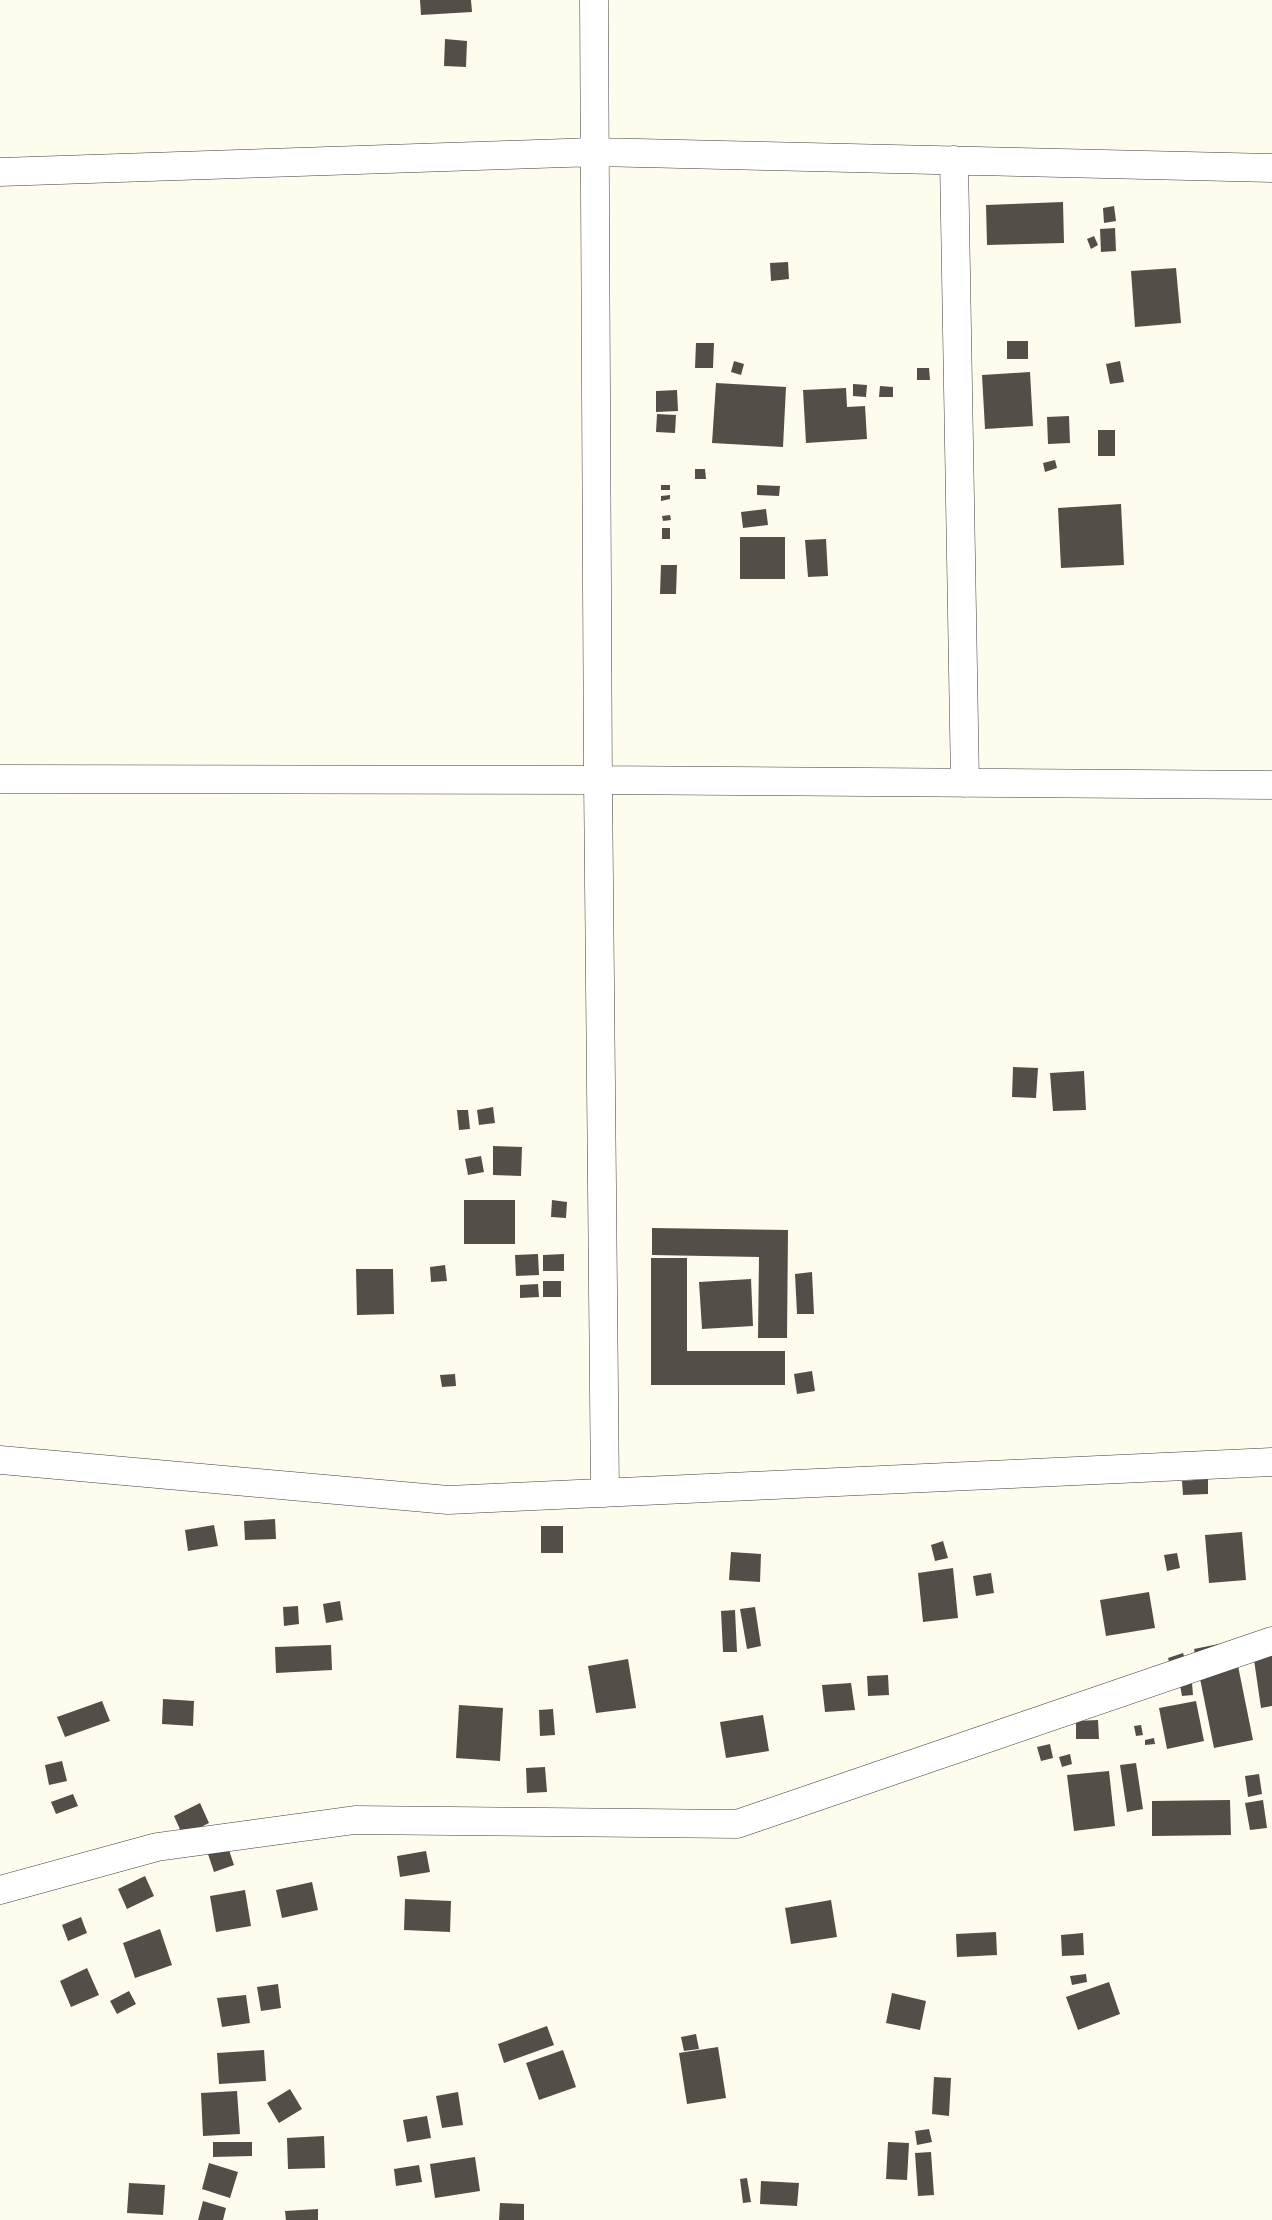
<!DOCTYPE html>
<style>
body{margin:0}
canvas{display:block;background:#fefcec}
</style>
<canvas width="1272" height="2220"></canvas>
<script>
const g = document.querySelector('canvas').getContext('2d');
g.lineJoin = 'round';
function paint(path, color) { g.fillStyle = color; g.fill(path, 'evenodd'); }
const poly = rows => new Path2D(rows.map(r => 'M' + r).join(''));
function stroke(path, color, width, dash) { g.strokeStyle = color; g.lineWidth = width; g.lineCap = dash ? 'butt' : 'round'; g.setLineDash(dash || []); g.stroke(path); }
const building = poly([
 [420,0,471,0,472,12,421,15],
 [445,39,467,41,466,67,444,66],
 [1063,202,1064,243,987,245,986,205],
 [1114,206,1116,221,1104,223,1103,208],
 [1115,228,1116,251,1101,252,1100,229],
 [1094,236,1098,245,1091,249,1087,239],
 [788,262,789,279,771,281,770,263],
 [1176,268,1181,323,1135,327,1131,271],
 [1007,341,1028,341,1028,359,1007,359],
 [696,343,714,343,713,368,695,368],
 [734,361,744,364,741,375,731,372],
 [1120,361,1124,382,1110,384,1106,364],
 [917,368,929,368,930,380,917,380],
 [1030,372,1033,426,985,429,982,375],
 [716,383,786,387,783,447,712,443],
 [853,384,867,385,866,397,853,396],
 [880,386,893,387,893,397,879,397],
 [846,388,847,407,865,406,867,439,806,443,803,390],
 [677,390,678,411,656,412,656,391],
 [657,414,676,415,675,433,656,432],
 [1069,416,1070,443,1048,444,1047,417],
 [1098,430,1115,430,1115,456,1098,456],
 [1055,460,1057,468,1045,472,1043,463],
 [695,469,705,469,706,479,695,479],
 [661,485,670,485,670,490,661,490],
 [757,485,780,486,779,496,757,495],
 [670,495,670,499,661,501,661,496],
 [1121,504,1124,565,1061,568,1058,508],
 [766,509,768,525,743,528,741,512],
 [670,515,671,520,663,521,662,516],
 [662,528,670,528,670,539,662,539],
 [740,537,785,537,785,579,740,579],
 [826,539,828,576,808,577,805,540],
 [661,565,677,565,676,594,660,594],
 [1013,1067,1038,1068,1036,1098,1012,1097],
 [1084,1071,1086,1110,1053,1111,1050,1073],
 [493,1107,495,1123,479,1125,477,1110],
 [457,1110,468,1110,470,1129,459,1130],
 [493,1146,522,1147,521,1176,493,1175],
 [481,1156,484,1172,468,1175,465,1159],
 [464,1200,515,1200,515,1244,464,1244],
 [552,1200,567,1202,566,1218,551,1217],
 [652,1228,788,1230,787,1338,758,1338,759,1257,652,1255],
 [538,1254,539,1275,516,1276,515,1255],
 [564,1254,564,1271,543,1271,543,1255],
 [651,1258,687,1258,687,1351,785,1351,785,1385,651,1385],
 [445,1265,447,1281,431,1282,430,1267],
 [356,1269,393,1269,394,1314,357,1315],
 [812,1272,814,1314,797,1314,795,1274],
 [751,1279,753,1326,702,1329,699,1282],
 [543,1281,561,1281,561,1297,543,1297],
 [538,1284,539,1297,520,1298,520,1285],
 [812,1371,815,1391,797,1394,794,1374],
 [455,1374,456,1386,442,1387,440,1375],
 [1208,1479,1208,1494,1183,1495,1182,1481],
 [275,1519,276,1539,245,1540,244,1521],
 [214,1525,218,1546,188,1551,185,1530],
 [541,1526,563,1526,563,1553,541,1553],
 [1242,1532,1246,1580,1209,1583,1205,1535],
 [943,1541,948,1558,935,1561,931,1545],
 [731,1552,761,1554,760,1582,729,1580],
 [1177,1553,1180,1568,1167,1571,1164,1555],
 [953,1568,958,1618,923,1622,918,1573],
 [991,1573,994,1593,976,1596,973,1576],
 [1149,1592,1155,1628,1106,1636,1100,1600],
 [340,1601,343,1620,326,1623,323,1604],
 [298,1606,299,1624,284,1626,283,1607],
 [755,1607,761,1646,747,1649,740,1609],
 [735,1610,737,1652,723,1652,721,1611],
 [1233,1641,1253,1740,1214,1748,1194,1649],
 [331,1645,332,1670,276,1673,275,1647],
 [1272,1650,1272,1706,1261,1708,1253,1653],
 [1183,1653,1189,1671,1173,1676,1168,1658],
 [628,1659,636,1708,596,1713,588,1666],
 [888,1675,889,1695,868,1696,867,1676],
 [851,1683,855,1710,825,1712,822,1685],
 [1192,1683,1193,1695,1182,1696,1180,1685],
 [163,1699,194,1701,193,1726,162,1724],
 [102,1701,110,1721,65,1737,57,1717],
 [1196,1701,1204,1741,1167,1749,1159,1708],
 [459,1705,503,1708,500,1761,456,1758],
 [553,1709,555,1735,540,1736,539,1710],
 [763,1715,769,1751,726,1758,720,1722],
 [1098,1720,1099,1739,1076,1739,1076,1721],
 [1141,1725,1143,1735,1136,1736,1134,1726],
 [1154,1738,1155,1744,1145,1745,1145,1740],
 [1050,1744,1053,1758,1041,1761,1037,1747],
 [1070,1754,1072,1764,1062,1767,1059,1757],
 [62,1761,67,1781,49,1785,45,1765],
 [1136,1763,1143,1809,1127,1812,1120,1765],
 [545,1767,547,1792,527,1793,526,1768],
 [1109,1771,1115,1826,1074,1831,1067,1775],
 [1259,1774,1262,1794,1248,1797,1245,1776],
 [73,1794,78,1806,56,1814,51,1802],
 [1230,1800,1231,1835,1152,1836,1152,1801],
 [1263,1800,1267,1828,1250,1830,1245,1803],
 [200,1803,209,1823,183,1836,174,1816],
 [228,1847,234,1865,214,1872,208,1854],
 [426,1851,430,1872,400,1877,397,1856],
 [145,1876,154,1896,127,1909,118,1889],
 [312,1882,318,1910,282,1918,276,1890],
 [245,1890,251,1926,216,1932,210,1896],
 [405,1899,451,1901,450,1932,404,1930],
 [831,1900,837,1937,791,1944,785,1908],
 [81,1917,87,1933,68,1941,62,1925],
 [160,1929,172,1965,135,1978,123,1943],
 [996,1932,997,1955,957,1957,956,1934],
 [1083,1933,1084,1955,1062,1956,1061,1935],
 [87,1968,99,1995,71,2007,60,1981],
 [1086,1974,1087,1982,1072,1985,1070,1976],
 [1109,1982,1120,2014,1078,2030,1066,1997],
 [278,1984,281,2008,261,2011,257,1987],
 [129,1991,136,2004,117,2014,110,2001],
 [892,1993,926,2001,920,2030,886,2023],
 [246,1995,250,2023,222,2027,217,1998],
 [547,2026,554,2045,504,2063,498,2044],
 [696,2034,699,2049,684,2051,681,2037],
 [718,2047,726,2098,687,2104,679,2053],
 [264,2050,266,2081,219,2084,217,2053],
 [563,2050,576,2087,539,2100,526,2063],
 [934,2077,951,2078,949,2116,932,2114],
 [290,2089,302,2109,279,2123,267,2103],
 [237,2091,240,2134,203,2136,201,2093],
 [458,2092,463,2125,442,2128,436,2096],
 [427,2116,431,2138,407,2142,403,2120],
 [929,2129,932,2142,917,2145,915,2131],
 [324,2136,325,2168,288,2169,287,2138],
 [213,2142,252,2142,252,2156,213,2157],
 [888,2142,909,2143,907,2180,886,2179],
 [931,2152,934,2195,918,2196,915,2153],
 [475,2157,480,2191,435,2198,430,2164],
 [209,2163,238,2172,230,2198,202,2189],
 [419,2165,422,2182,396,2186,394,2169],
 [747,2178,751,2202,743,2203,740,2179],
 [761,2181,799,2183,797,2206,760,2204],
 [129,2183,165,2185,163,2215,127,2213],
 [203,2201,226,2208,223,2220,198,2220],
 [500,2203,524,2204,524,2220,499,2220],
 [318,2209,318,2220,286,2220,285,2211]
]);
const minor = poly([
 [594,0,598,780,605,1493],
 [954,160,965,783],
 [0,172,596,152,1272,168],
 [0,779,598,780,1272,785],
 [0,1460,448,1500,1272,1462],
 [0,1890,157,1847,355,1820,737,1824,1272,1641]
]);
paint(building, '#544e49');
stroke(minor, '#3f3f3f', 29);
stroke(minor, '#fff', 28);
</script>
